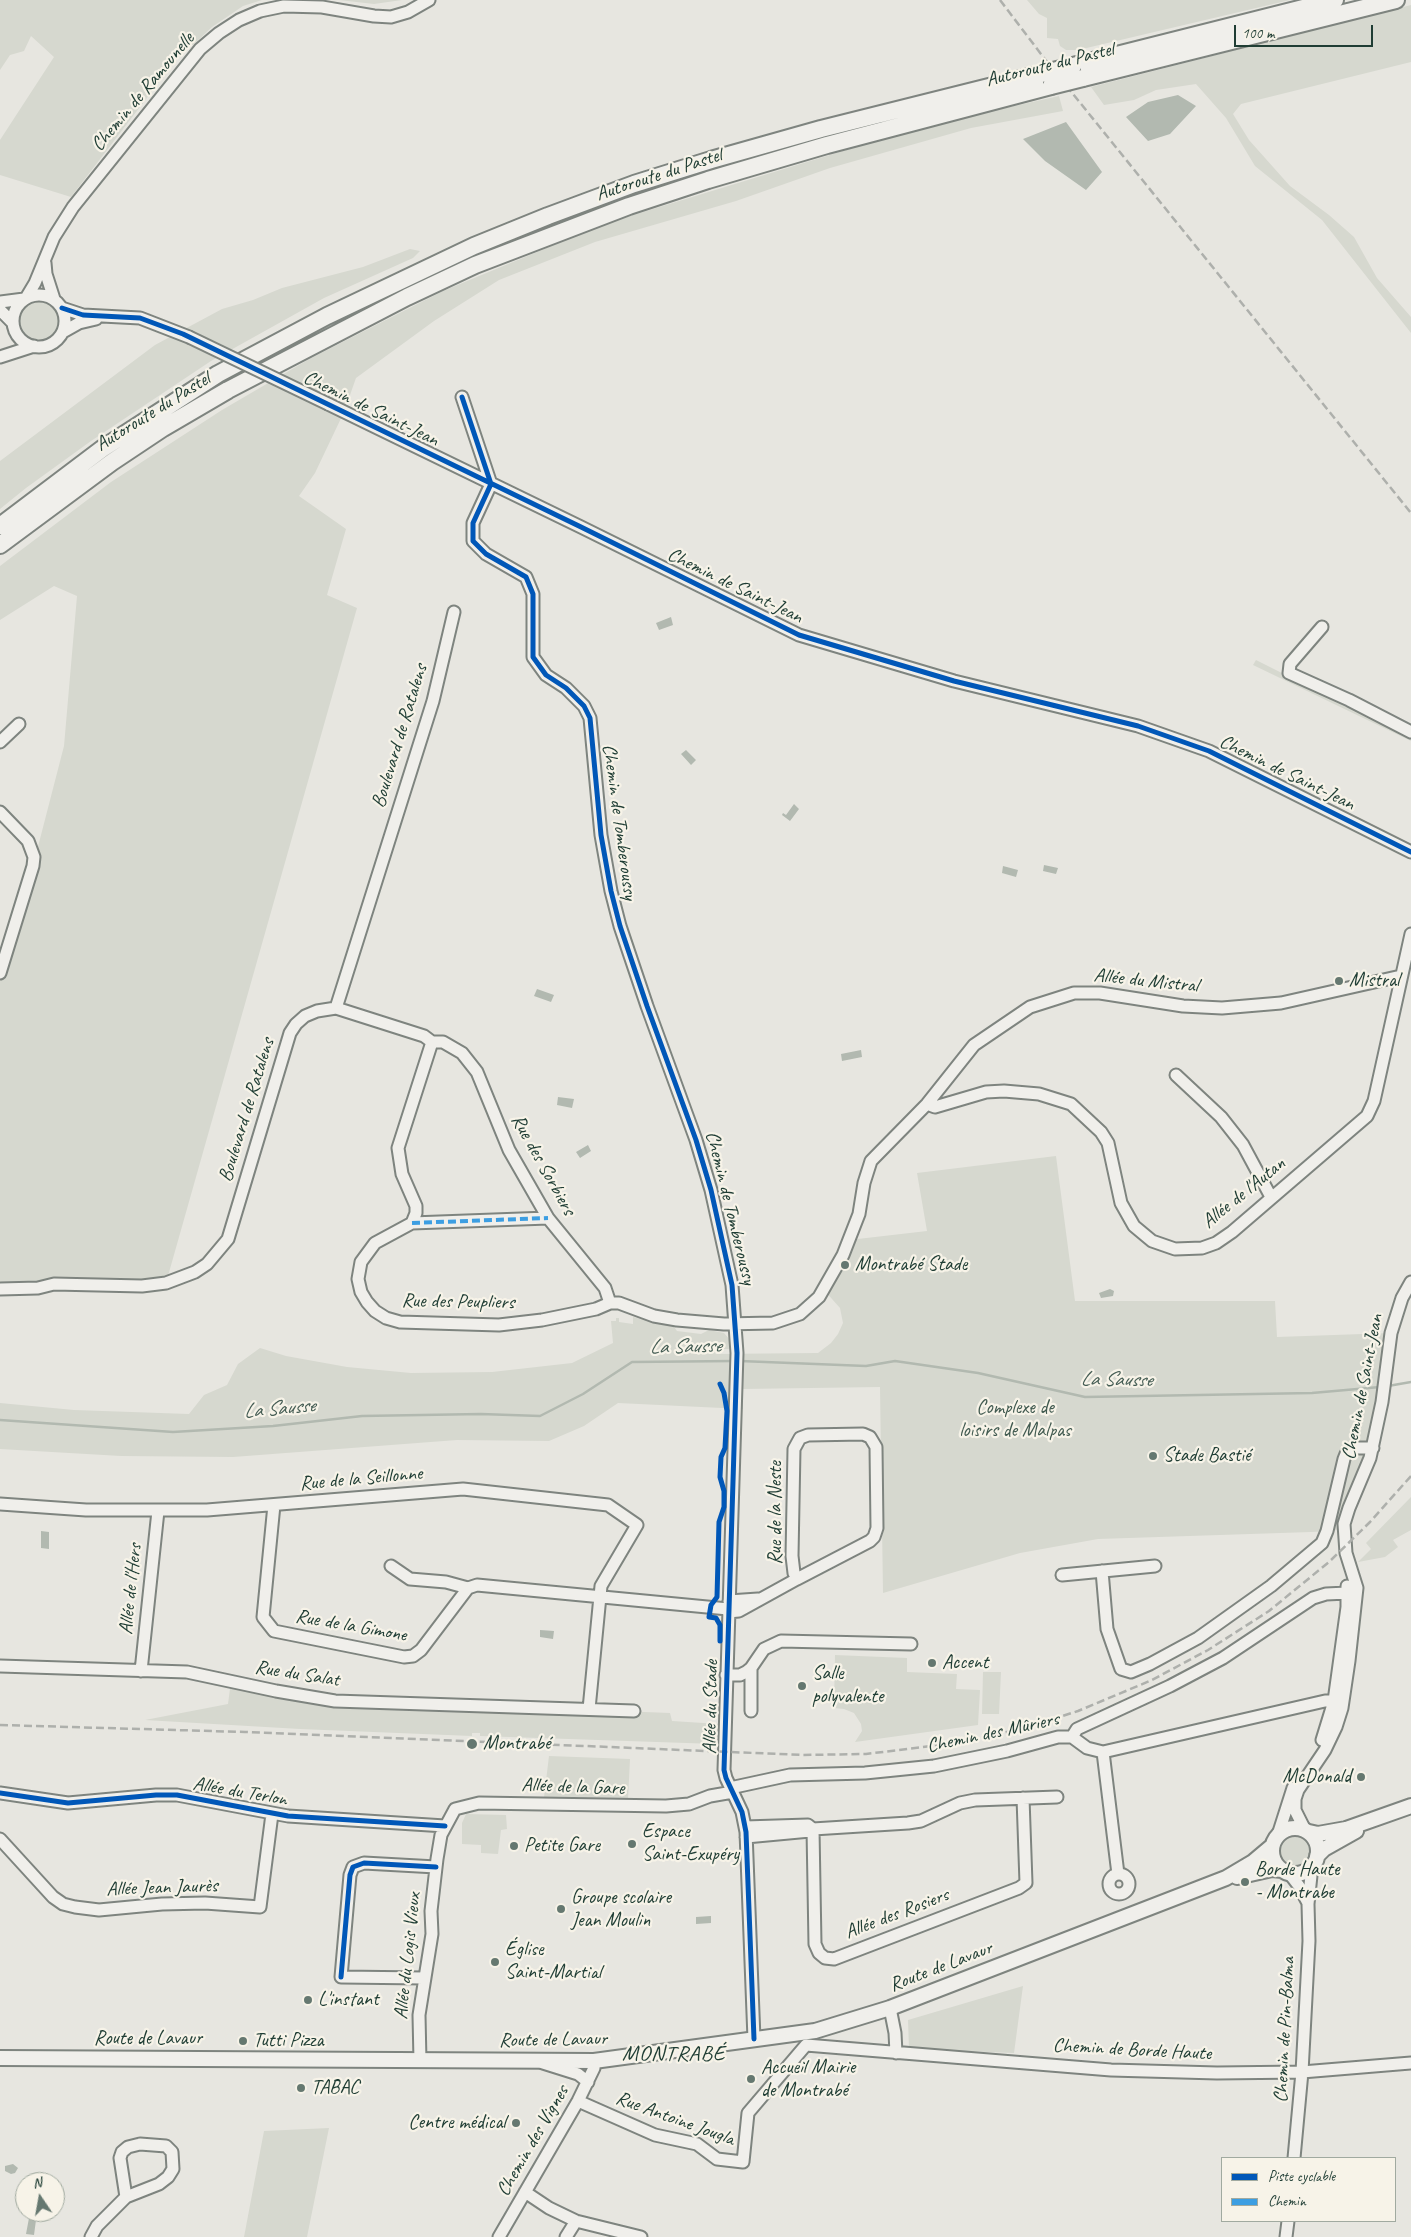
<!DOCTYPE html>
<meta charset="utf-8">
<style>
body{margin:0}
#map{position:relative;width:1411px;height:2237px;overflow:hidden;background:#e7e6e0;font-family:Caveat,sans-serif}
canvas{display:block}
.legend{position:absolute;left:1221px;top:2157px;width:175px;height:65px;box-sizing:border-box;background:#f7f3e8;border:1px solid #a1aaa0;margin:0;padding:6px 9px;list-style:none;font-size:15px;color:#1f3d34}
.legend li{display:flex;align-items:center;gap:10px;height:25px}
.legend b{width:25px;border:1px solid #a1aaa0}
.north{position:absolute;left:15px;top:2172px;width:50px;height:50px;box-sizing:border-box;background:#f7f3e8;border:1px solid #a1aaa0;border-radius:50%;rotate:348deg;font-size:14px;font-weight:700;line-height:20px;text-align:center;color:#1f3d34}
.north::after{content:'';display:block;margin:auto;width:18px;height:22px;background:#657870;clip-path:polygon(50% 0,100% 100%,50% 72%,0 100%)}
.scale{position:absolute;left:1234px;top:25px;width:139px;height:22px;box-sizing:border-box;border:2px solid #1f3d34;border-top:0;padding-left:6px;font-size:15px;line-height:18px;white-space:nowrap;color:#1f3d34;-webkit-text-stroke:4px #f7f3e8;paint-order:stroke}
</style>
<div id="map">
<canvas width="1411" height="2237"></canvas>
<ul class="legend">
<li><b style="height:6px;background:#0057b8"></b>Piste cyclable</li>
<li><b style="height:6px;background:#3c9ee2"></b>Chemin</li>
</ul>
<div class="north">N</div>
<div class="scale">100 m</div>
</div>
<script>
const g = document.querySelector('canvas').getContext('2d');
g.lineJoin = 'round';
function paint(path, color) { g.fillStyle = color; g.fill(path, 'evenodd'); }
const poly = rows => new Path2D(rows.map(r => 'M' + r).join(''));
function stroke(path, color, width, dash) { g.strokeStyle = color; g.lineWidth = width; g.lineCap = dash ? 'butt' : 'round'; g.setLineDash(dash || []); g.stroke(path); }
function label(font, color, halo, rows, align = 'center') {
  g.font = font + ' Caveat,sans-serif'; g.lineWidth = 4.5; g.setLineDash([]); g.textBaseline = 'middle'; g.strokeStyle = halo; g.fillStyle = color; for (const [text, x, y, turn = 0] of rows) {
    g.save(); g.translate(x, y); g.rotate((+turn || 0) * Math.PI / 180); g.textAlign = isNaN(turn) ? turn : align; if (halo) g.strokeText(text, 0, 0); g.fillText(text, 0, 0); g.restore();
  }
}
const green = poly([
 [0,0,262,0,243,6,212,27,193,45,189,43,71,197,0,175,0,140,54,57,31,36,24,51,10,55,0,70],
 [339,0,402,0,374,4],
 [1027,0,1290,0,1078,50,1066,50,1060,46,1058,39,1047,38,1047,18,1039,14],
 [1411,5,1411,62,1241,104,1233,114,1249,140,1290,186,1329,215,1354,237,1377,278,1411,317,1411,333,1322,220,1255,166,1226,118,1196,84,1156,90,1134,100,1104,105,1091,87],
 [1059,96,1063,111,971,128,830,168,736,201,595,242,499,280,434,321,356,378,344,412,315,473,299,496,346,529,327,595,357,608,166,1283,0,1289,0,973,33,866,64,746,77,596,54,586,0,620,0,566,111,482,222,410,311,358,443,291,607,223,892,136,943,122],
 [410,249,420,251,413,258,324,298,211,361,91,441,26,488,0,509,0,461,155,345,222,309,253,300,282,288,363,267],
 '19 321a21 21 0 1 1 42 0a21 21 0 1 1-42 0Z',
 [1256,660,1411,738,1411,741,1253,665],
 [1056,1156,1075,1301,1275,1301,1277,1337,1391,1333,1377,1428,1344,1528,1332,1531,1311,1532,1098,1539,1020,1553,883,1593,880,1387,743,1389,743,1409,618,1403,584,1426,549,1441,457,1440,233,1457,121,1456,0,1449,0,1403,74,1410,189,1414,204,1395,227,1385,238,1364,260,1348,286,1356,347,1367,411,1373,492,1372,572,1363,613,1343,611,1321,616,1321,616,1318,619,1318,619,1322,633,1324,633,1317,674,1327,677,1331,701,1334,709,1330,724,1333,730,1340,731,1349,720,1349,715,1354,818,1353,831,1343,838,1334,843,1323,840,1308,824,1290,849,1240,927,1231,917,1173],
 [1411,1497,1411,1530,1393,1540,1398,1547,1385,1557,1358,1562,1371,1549,1366,1543],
 [835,1655,907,1658,907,1672,957,1674,956,1689,980,1690,978,1725,855,1742,862,1731,861,1724,854,1713,844,1709,834,1708],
 [983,1672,1001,1672,999,1714,982,1714],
 [231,1681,317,1699,670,1713,672,1721,719,1724,716,1744,480,1736,480,1733,472,1733,472,1736,300,1729,145,1720,228,1704],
 [549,1756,630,1759,628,1800,544,1797],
 [466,1814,506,1815,507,1829,501,1830,498,1854,481,1853,481,1845,462,1844,462,1823],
 '1280 1851a15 15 0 1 1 30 0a15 15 0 1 1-30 0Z',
 [1023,1986,1014,2053,909,2049,908,2020],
 [329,2128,307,2237,244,2237,264,2131]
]);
const water = poly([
 [1178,95,1196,106,1170,134,1148,141,1126,117,1148,102],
 [1066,122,1102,172,1086,190,1045,161,1023,139],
 [671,617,673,625,659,630,656,623],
 [686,750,696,760,691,765,681,754],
 [794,804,799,809,790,821,782,815,783,813,786,815],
 [1044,865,1058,868,1056,874,1043,871],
 [1003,866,1018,870,1016,877,1002,873],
 [537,989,554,995,551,1002,534,996],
 [861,1050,862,1057,842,1061,841,1054],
 [558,1097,574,1099,572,1108,557,1105],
 [588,1145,591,1151,580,1158,576,1152],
 [1110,1289,1114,1291,1113,1296,1101,1298,1099,1293],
 [41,1531,49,1532,49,1549,41,1548],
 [540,1630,554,1631,553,1639,540,1637],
 [711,1916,711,1923,696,1924,696,1917],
 [13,2164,18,2168,15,2173,11,2174,5,2171,5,2166],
 [29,2218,36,2220,34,2235,26,2234]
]);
const stream = poly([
 [740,1361,866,1366,895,1361,978,1373,1085,1397,1312,1393,1380,1387],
 [1388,1386,1411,1382],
 [0,1420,173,1432,273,1426,362,1416,481,1414,540,1416,583,1394,632,1362,734,1361]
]);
const minor = poly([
 [45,263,46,274,54,299],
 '13 321a26 26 0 1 1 52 0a26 26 0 1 1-52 0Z',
 [26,298,35,283,54,237,73,207,200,49,219,33,239,20,260,11,284,6,322,7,374,16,391,17,408,12,429,0],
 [0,302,24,299],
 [62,308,83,315,140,318,189,337],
 [0,310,13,323],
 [63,332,79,323,96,319],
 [0,357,34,346],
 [462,397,491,484,473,523,473,541,486,554,526,577,533,594,533,657,546,675,566,688,584,706,590,718,601,835,611,891,620,926,647,1006,696,1140,711,1190,732,1285,737,1353,724,1770,726,1778,742,1812,746,1832,754,2039],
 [328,404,581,527,799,635,954,681,1138,726,1209,751,1411,852],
 [1322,627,1290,664,1289,673,1349,700,1411,732],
 [0,742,19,724],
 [0,812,28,841,34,857,33,866,0,973],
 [336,1008,424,1036,432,1042,443,1042,462,1053,477,1072,509,1150,548,1218,605,1288,610,1303],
 [432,1042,398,1148,402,1174,416,1206,416,1213,412,1223,375,1243,361,1262,358,1279,361,1292,367,1302,375,1311,386,1318,400,1322,499,1325,542,1320,596,1309,610,1303],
 [1176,1075,1221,1117,1243,1145,1271,1197],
 [927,1104,935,1107,986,1092,1004,1091,1039,1094,1071,1104,1101,1132,1108,1143,1121,1203,1134,1226,1152,1241,1175,1249,1202,1248,1216,1243,1232,1232,1367,1116,1374,1101,1411,934],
 [412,1223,548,1218],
 [0,1289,38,1288,54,1284,142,1286,166,1283,195,1272,207,1264,228,1239,290,1033,296,1024,305,1016,317,1011,336,1008,433,701,454,612],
 [610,1303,619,1303,654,1316,677,1320,724,1324,773,1323,800,1314,819,1297,843,1255,859,1214,864,1183,871,1161,927,1104,974,1045,1030,1007,1074,993,1100,993,1183,1006,1222,1008,1281,1003,1401,976],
 [0,1504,86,1510,207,1510,463,1489,608,1505,637,1525,601,1586,589,1709],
 [274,1505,263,1617,274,1631,404,1657,413,1656,421,1650,468,1588,477,1585,728,1609],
 [391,1566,410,1579,446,1582,468,1588],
 [1102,1571,1107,1629,1121,1669,1131,1672,1150,1664,1198,1638,1271,1586,1322,1543,1327,1531,1344,1459,1346,1454,1356,1448,1373,1448],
 [1062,1575,1155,1566],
 [729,1601,758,1599],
 [728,1612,739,1611,797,1579,794,1573,792,1556,794,1449,800,1438,808,1435,863,1434,870,1437,876,1447,877,1528,874,1537,870,1541,797,1579],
 [0,1666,187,1672,276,1691,335,1701,634,1711],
 [751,1668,751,1711],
 [141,1671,158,1511],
 [726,1675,740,1675,746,1672,751,1668,764,1649,781,1641,911,1644],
 [1072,1737,1077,1729,1170,1686,1223,1658,1313,1598,1326,1594,1347,1593],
 [1072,1737,1087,1748,1103,1752,1325,1701,1334,1701,1338,1705],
 [1322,1740,1334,1701,1347,1607,1347,1586],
 [1103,1752,1118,1874],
 [730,1788,790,1775,865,1773,934,1766,1007,1751,1058,1737,1072,1737],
 [0,1793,68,1803,156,1795,177,1795,288,1816,445,1826],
 [745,1827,808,1825,813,1829,908,1823,921,1821,960,1803,975,1800,1057,1797],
 [813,1829,815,1944,819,1953,825,1958,834,1959,1019,1888,1026,1883,1023,1798],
 [1305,1830,1295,1810,1295,1799,1298,1790,1325,1750,1336,1727,1342,1708,1349,1661,1357,1588,1346,1553,1344,1524,1349,1508,1370,1458,1382,1402,1391,1333,1402,1298,1411,1282],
 [1278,1835,1293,1788],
 [746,1837,810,1831],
 [0,1839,53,1897,63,1904,75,1907,99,1910,162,1904,205,1903,260,1907,272,1814],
 [1289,1873,1299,1886,1308,1903],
 '1109 1884a10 10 0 1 1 20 0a10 10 0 1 1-20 0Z',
 [424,1978,341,1977,350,1875,353,1867,364,1863,436,1867],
 [890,2008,895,2033,896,2053],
 [420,2061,419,2015,432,1934,431,1911,437,1859,441,1835,455,1809,479,1803,666,1806,689,1804,710,1796,733,1792],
 [543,2063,578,2074,588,2082],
 [578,2101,655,2135,697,2144,717,2159,743,2162,748,2113,806,2045,1111,2070,1217,2073,1302,2072,1411,2063],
 [140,2144,166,2146,172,2152,173,2169,168,2177,159,2184,126,2197,120,2158,122,2152,128,2147,140,2144],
 [1294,2158,1302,2072,1309,1941,1308,1904,1312,1866],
 [525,2192,549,2208,576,2221,641,2237],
 [91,2237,97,2226,126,2197],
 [499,2237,578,2101,594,2068,594,2061],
 [566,2237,576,2221],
 [1286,2237,1288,2221]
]);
const major = poly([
 '1272 1851a23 23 0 1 1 46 0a23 23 0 1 1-46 0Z',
 [1309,1832,1318,1834,1346,1829,1411,1806],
 [1317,1856,1324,1849,1356,1831],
 [1237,1877,1272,1869,1282,1870],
 [0,2058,594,2061,815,2031,890,2008,1226,1878,1253,1862,1272,1846]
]);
const highway = poly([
 [1073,66,1335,0],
 [1083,78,1396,0],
 [0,526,102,449,218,374,327,316,474,246,548,216,634,184,711,160,821,129,1041,74],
 [0,545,112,462,163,428,228,390,407,297,475,265,629,206,708,180,827,145,1051,86]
]);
const rail = poly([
 [1000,0,1044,58,1411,513],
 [0,1725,245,1732,803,1755,866,1754,956,1743,1025,1728,1078,1711,1152,1680,1208,1650,1269,1611,1329,1562,1370,1522,1411,1476]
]);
const minorBridge = poly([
 [189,337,328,404]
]);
const highwayBridge = poly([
 [1041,74,1073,66],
 [1051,86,1083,78]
]);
const quiet = poly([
 [412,1223,548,1218]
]);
const cycleway = poly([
 [62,308,83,315,140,318,183,334,581,527,799,635,954,681,1138,726,1209,751,1411,852],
 [462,397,491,484,473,523,473,541,486,554,526,577,533,594,533,657,546,675,566,688,584,706,590,718,601,835,611,891,620,926,647,1006,696,1140,711,1190,732,1285,737,1353,724,1770,726,1778,742,1812,746,1832,754,2039],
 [720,1384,724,1393,727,1411,725,1448,721,1457,720,1477,724,1491,724,1507,719,1522,717,1597,711,1605,709,1617,716,1618,720,1625,720,1641],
 [0,1793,68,1803,156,1795,177,1795,288,1816,445,1826],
 [341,1977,350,1875,353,1867,364,1863,436,1867]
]);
const markers = [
 [1339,981,5,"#657870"],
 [845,1265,5,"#657870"],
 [1153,1456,5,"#657870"],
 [932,1663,5,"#657870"],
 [802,1686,5,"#657870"],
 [472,1744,6,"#657870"],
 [1361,1777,5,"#657870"],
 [632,1844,5,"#657870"],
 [514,1846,5,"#657870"],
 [1245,1882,5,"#657870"],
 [561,1909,5,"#657870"],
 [495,1962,5,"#657870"],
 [308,2000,5,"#657870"],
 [243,2041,5,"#657870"],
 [751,2079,5,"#657870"],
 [301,2088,5,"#657870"],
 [516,2123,5,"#657870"]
];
const streetNames = [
 ["Autoroute du Pastel",1050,65,-14],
 ["Chemin de Ramounelle",143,92,-50],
 ["Autoroute du Pastel",659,175,-18],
 ["Chemin de Saint-Jean",371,409,26],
 ["Autoroute du Pastel",153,412,-32],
 ["Chemin de Saint-Jean",735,586,26],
 ["Boulevard de Ratalens",400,736,-73],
 ["Chemin de Saint-Jean",1287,773,26],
 ["Chemin de Tomberoussy",619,822,82],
 ["Allée du Mistral",1146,981,6],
 ["Boulevard de Ratalens",247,1110,-73],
 ["Rue des Sorbiers",543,1165,61],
 ["Allée de l'Autan",1244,1193,-39],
 ["Chemin de Tomberoussy",730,1208,76],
 ["Rue des Peupliers",458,1302,1],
 ["Chemin de Saint-Jean",1363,1387,-79],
 ["Rue de la Seillonne",361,1479,-5],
 ["Rue de la Neste",776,1513,-90],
 ["Allée de l'Hers",131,1589,-84],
 ["Rue de la Gimone",351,1626,10],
 ["Rue du Salat",297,1674,9],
 ["Allée du Stade",711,1707,-89],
 ["Chemin des Mûriers",993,1733,-12],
 ["Allée de la Gare",573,1787,2],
 ["Allée du Terlon",240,1792,10],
 ["Allée Jean Jaurès",162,1888,-2],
 ["Allée des Rosiers",897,1914,-21],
 ["Allée du Logis Vieux",408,1956,-84],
 ["Route de Lavaur",941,1967,-21],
 ["Chemin de Pin-Balma",1285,2030,-87],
 ["Route de Lavaur",148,2039],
 ["Route de Lavaur",553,2040,-1],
 ["Chemin de Borde Haute",1132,2050,3],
 ["Rue Antoine Jougla",675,2119,20],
 ["Chemin des Vignes",533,2141,-60]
];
const poiNames = [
 ["Mistral",1349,981],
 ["Montrabé Stade",855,1265],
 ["Stade Bastié",1163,1456],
 ["Accent",942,1663],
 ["Salle",812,1674],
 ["polyvalente",812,1697],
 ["Montrabé",483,1744],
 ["McDonald",1351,1777,"right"],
 ["Espace",642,1832],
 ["Saint-Exupéry",642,1855],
 ["Petite Gare",524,1846],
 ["Borde Haute",1255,1870],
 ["- Montrabe",1255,1893],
 ["Groupe scolaire",571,1898],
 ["Jean Moulin",571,1921],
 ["Église",505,1950],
 ["Saint-Martial",505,1973],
 ["L'instant",318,2000],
 ["Tutti Pizza",253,2041],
 ["Accueil Mairie",761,2068],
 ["de Montrabé",761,2091],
 ["TABAC",311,2088],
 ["Centre médical",506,2123,"right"]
];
const parkNames = [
 ["Complexe de",1015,1408],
 ["loisirs de Malpas",1015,1431]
];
const waterNames = [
 ["La Sausse",685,1347,-1],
 ["La Sausse",1116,1380,1],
 ["La Sausse",279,1409,-5]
];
const quarterNames = [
 ["MONTRABÉ",674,2054]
];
paint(green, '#d6d8cf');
paint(water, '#b2b9b0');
stroke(stream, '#b2b9b0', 2.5);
stroke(minor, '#7e847f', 15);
stroke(major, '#7e847f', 18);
stroke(highway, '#7e847f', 20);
stroke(minor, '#f0efeb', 11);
stroke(major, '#f0efeb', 14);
stroke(highway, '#f0efeb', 16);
stroke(rail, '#aeb0ac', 2.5, [8, 4]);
stroke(minorBridge, '#7e847f', 15, []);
stroke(highwayBridge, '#7e847f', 20, []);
stroke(minorBridge, '#f0efeb', 11);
stroke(highwayBridge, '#f0efeb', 16);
stroke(quiet, '#3c9ee2', 4, [8, 4]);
stroke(cycleway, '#0057b8', 5);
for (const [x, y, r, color] of markers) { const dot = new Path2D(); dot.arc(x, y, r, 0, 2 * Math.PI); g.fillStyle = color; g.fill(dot); stroke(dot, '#f7f3e8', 2); }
label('20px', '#1f3d34', '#f7f3e8', streetNames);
label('20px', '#1f3d34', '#f7f3e8', poiNames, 'left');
label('20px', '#415a50', '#f7f3e8', parkNames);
label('italic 21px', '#445c53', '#f7f3e8', waterNames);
g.letterSpacing = '1px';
label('22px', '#1f3d34', '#f7f3e8', quarterNames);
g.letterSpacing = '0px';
</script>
